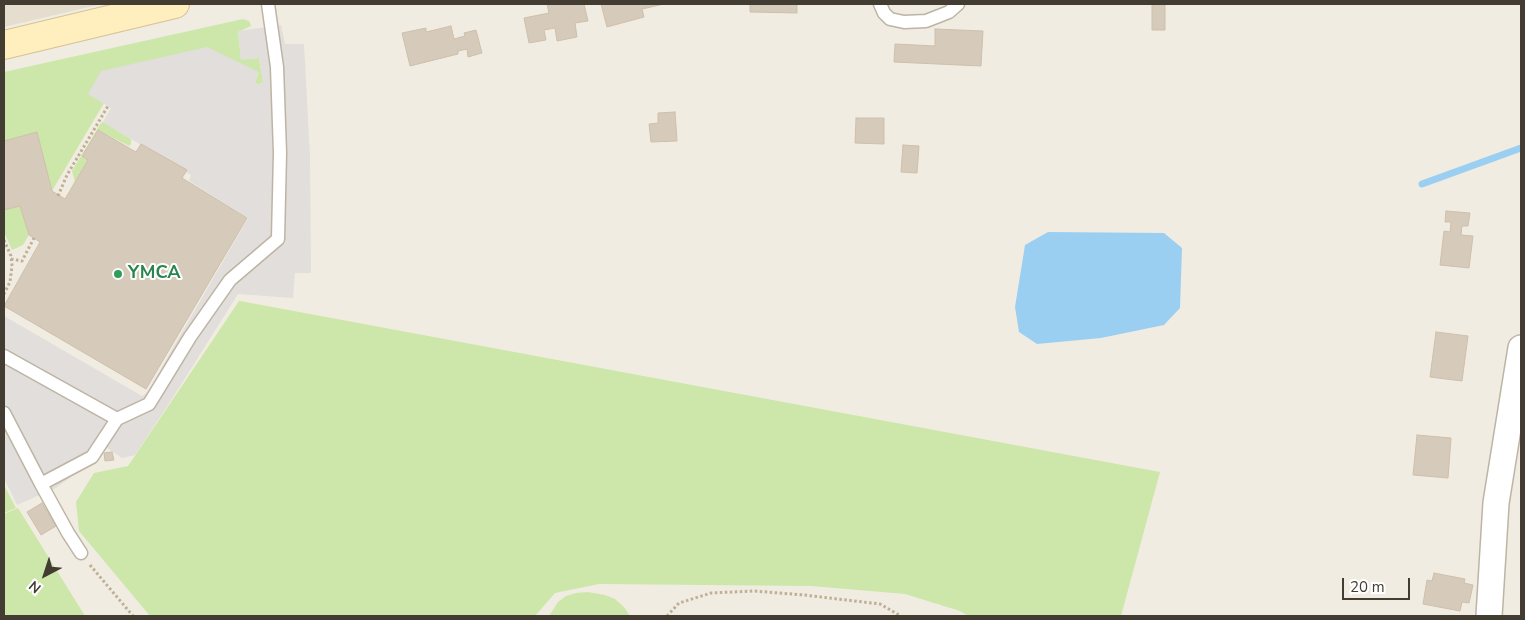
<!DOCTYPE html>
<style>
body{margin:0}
#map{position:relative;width:1525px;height:620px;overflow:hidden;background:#f1ece2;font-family:"Nunito Sans",sans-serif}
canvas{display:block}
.frame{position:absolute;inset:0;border:5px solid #433c32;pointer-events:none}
.north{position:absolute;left:20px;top:550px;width:50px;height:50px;-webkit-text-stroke:4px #fff;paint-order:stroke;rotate:220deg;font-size:14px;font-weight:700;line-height:20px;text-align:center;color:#433c32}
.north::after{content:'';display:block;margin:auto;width:18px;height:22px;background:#433c32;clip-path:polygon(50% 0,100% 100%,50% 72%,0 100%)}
.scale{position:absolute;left:1342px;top:578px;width:68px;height:22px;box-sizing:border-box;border:2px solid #433c32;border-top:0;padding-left:6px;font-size:15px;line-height:18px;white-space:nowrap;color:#433c32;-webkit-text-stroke:4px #fff;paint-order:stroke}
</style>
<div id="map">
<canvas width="1525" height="620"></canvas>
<div class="frame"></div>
<div class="north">N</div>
<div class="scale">20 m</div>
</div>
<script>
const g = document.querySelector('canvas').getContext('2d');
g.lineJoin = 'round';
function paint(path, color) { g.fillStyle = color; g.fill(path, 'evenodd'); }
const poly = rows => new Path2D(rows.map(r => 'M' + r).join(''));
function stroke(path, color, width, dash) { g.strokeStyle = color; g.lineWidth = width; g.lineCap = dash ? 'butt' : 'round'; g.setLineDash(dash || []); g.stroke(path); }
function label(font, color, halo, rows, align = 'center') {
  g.font = font + ' "Nunito Sans",sans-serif'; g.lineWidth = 4; g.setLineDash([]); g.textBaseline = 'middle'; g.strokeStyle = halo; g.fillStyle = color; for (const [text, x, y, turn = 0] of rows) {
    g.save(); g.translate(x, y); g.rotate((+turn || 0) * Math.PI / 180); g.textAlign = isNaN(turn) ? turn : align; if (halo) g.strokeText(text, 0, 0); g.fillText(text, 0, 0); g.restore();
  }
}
const residential = poly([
 [4,4,102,4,4,27]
]);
const green = poly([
 [243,19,249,21,251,26,238,32,241,59,259,58,263,82,258,85,255,82,259,72,88,94,104,103,52,191,37,132,4,141,4,72],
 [103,122,131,139,131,144,129,146,98,130,82,155,88,160,75,182,72,171,101,123],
 [20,206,29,235,23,245,12,250,4,232,4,210],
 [239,301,240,301,1160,472,1121,616,968,616,960,611,905,594,811,586,599,584,555,593,535,616,150,616,79,531,76,502,94,473,128,466],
 [4,485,16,508,4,513],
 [18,508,85,616,4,616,4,514],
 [588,592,605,595,615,599,624,607,630,616,549,616,558,602,566,596,576,593]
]);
const parking = poly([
 [281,25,285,44,304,44,310,157,311,273,295,273,293,298,238,294,170,402,135,455,122,458,106,447,94,460,56,488,17,505,4,478,4,316,142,396,147,393,248,218,189,181,191,175,103,122,111,108,88,94,101,71,207,47,259,72,255,82,259,85,263,82,259,58,241,60,238,31]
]);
const water = poly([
 [1048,232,1164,233,1182,248,1180,308,1164,325,1101,338,1037,344,1019,332,1015,307,1025,245]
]);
const stream = poly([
 [1422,184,1521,148]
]);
const building = poly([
 [547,4,584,4,588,21,575,23,577,37,557,41,555,28,544,30,546,40,529,43,524,18,549,13,547,4],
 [601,4,664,4,642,9,644,17,607,27,601,4],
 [750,4,797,4,797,13,750,12,750,4],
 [1152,4,1165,4,1165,30,1152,30,1152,4],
 [451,26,454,39,465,36,464,33,476,30,482,53,468,57,467,49,458,51,458,54,410,66,402,33,426,28,426,32,451,26],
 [935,29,983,31,981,66,894,62,895,44,935,46,935,29],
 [675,112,677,141,651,142,649,124,658,123,658,113,675,112],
 [856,118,884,118,884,144,855,143,856,118],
 [98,130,136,152,141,144,187,170,182,178,247,218,146,389,4,306,40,242,29,235,20,206,4,210,4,141,37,132,52,191,65,199,88,160,82,156,98,130],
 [903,145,919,146,917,173,901,172,903,145],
 [1446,211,1470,213,1468,226,1462,226,1461,235,1473,236,1469,268,1440,265,1444,231,1450,232,1451,222,1445,222,1446,211],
 [1436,332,1468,336,1462,381,1430,377,1436,332],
 [1417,435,1451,438,1448,478,1413,475,1417,435],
 [112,452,114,460,105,461,104,453,112,452],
 [42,503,56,526,41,535,27,512,42,503],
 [1434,573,1465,579,1464,583,1473,585,1469,603,1462,602,1460,611,1423,604,1427,580,1432,581,1434,573]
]);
const path = poly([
 [58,196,67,175,108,106],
 [4,240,11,256,12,266,10,282,4,294],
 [11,259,22,261,34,238],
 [90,565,133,616],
 [667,616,679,603,711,593,754,591,804,595,880,604,901,616]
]);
const service = poly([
 [880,4,884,13,890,19,904,22,926,21,949,12,958,4],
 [4,356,117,419,149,404,190,337,230,280,278,239,280,153,277,67,268,4],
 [4,413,41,484,92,457,117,419],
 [41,484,68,533,81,553]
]);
const minor = poly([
 [1489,616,1496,503,1521,348]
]);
const secondary = poly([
 [4,45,175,4]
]);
const markers = [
 [118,274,5,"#2e9e5b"]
];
const leisureNames = [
 ["YMCA",128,274]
];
paint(residential, '#e5decf');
paint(green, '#cce7a9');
paint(parking, '#e1dedb');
paint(water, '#9bcff1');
stroke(stream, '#9bcff1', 7);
paint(building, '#d6caba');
stroke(building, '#cebfaa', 1);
stroke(service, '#bdb4a4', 15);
stroke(minor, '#bdb4a4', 28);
stroke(secondary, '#d6c292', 30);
stroke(path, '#bfaf95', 3, [2.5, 2.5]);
stroke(service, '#fff', 12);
stroke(minor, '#fff', 25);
stroke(secondary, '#ffeebe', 28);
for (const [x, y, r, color] of markers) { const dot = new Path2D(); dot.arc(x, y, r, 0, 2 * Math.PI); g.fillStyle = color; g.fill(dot); stroke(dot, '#fff', 2); }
label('bold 18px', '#27864d', '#fff', leisureNames, 'left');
</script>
